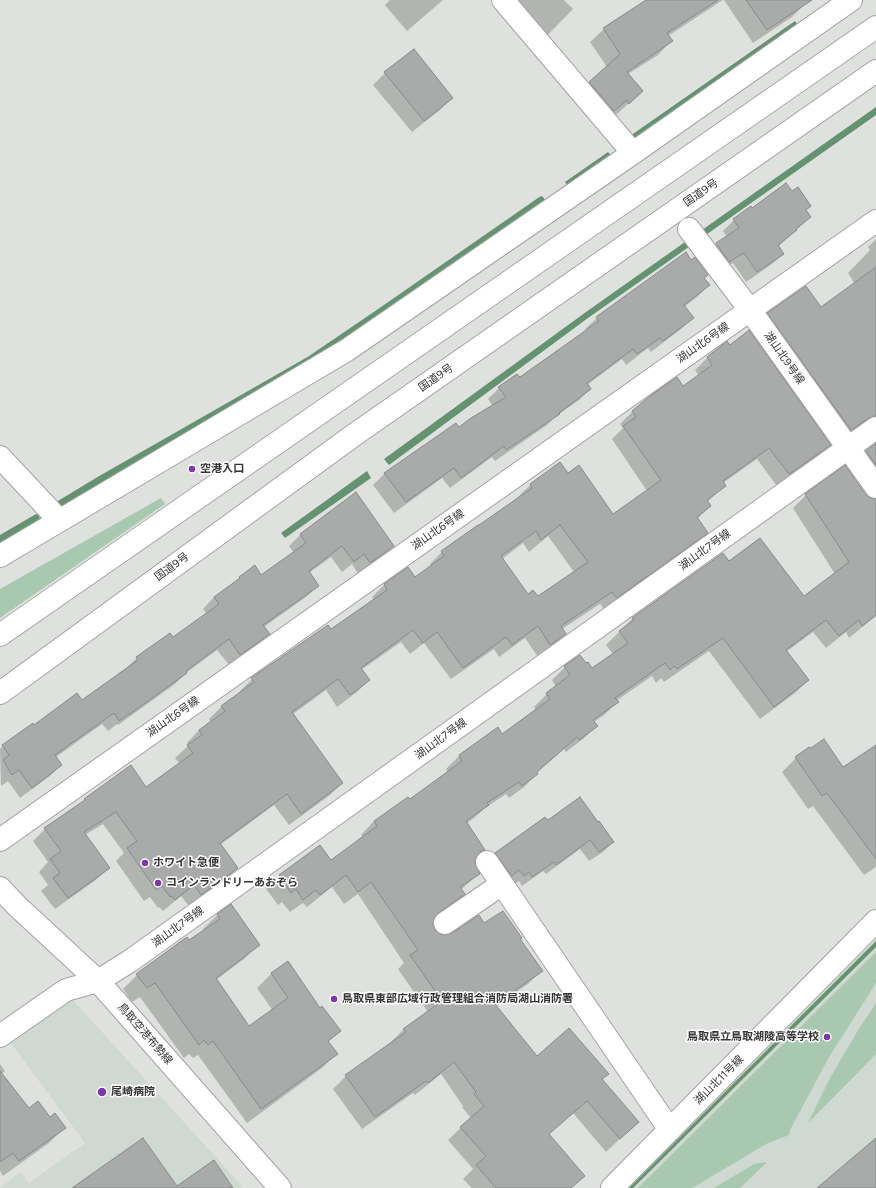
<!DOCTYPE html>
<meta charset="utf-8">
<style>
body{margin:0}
canvas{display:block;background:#dfe1df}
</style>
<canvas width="876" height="1188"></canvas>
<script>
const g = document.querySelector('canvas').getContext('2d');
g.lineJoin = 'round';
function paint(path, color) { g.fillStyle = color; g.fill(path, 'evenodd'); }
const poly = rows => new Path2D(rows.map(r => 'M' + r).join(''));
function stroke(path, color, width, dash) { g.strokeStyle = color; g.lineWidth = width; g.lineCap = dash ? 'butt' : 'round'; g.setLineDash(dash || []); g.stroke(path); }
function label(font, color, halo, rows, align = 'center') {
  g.font = font + ' Figtree,"Noto Sans JP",sans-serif'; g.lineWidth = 3; g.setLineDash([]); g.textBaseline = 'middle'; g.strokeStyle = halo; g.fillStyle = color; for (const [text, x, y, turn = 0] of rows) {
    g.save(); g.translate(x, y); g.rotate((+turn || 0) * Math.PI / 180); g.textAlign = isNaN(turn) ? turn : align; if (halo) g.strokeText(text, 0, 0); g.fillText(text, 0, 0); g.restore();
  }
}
const built = poly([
 [876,939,876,1188,627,1188],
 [71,998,242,1186,238,1188,0,1188,21,1172,29,1183,85,1143,10,1042]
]);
const green = poly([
 [161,498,165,504,0,618,0,589],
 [876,952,876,983,829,1057,790,1130,789,1135,768,1143,692,1188,638,1188],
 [876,1003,876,1054,808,1123,830,1078,857,1032],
 [767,1162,740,1188,714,1188,754,1164]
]);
const water = poly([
 [795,21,797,24,633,140,630,136],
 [876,107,876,115,588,318,389,465,384,459,586,312],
 [608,152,611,155,567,185,565,182],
 [367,471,371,478,285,538,281,533],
 [876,941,876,947,633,1188,629,1188]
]);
const shadow = poly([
 [390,0,443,0,407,31,385,5],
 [496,0,564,0,573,9,537,46],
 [653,0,723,0,668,36,671,41,658,55,628,74,642,91,615,116,576,96,607,67,590,42,604,29],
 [724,0,803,0,805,4,792,17,753,43],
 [413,50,452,98,440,110,412,132,373,85,385,73],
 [752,209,805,211,810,217,778,247,783,254,772,264,746,282,733,263,718,272,705,255,716,244,727,237,723,231,734,220],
 [876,239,876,616,849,638,846,632,826,648,813,632,786,652,808,680,795,693,760,719,709,651,664,682,661,678,656,683,652,676,616,701,617,702,604,715,594,722,597,726,583,739,566,752,564,749,536,773,537,774,524,787,509,798,506,794,485,808,474,818,466,824,484,850,474,859,474,863,479,873,461,890,464,894,450,907,432,920,434,930,439,935,446,936,484,924,519,939,541,971,528,984,495,1007,537,1057,608,1074,601,1080,638,1122,606,1152,573,1113,548,1135,583,1176,571,1188,472,1188,463,1179,473,1169,448,1140,471,1118,462,1107,463,1106,441,1074,415,1095,413,1093,362,1129,333,1089,346,1076,391,1044,391,1042,404,1029,428,1012,398,969,404,963,358,894,344,904,332,887,307,907,303,903,290,912,282,902,278,905,266,889,280,876,330,862,363,837,361,835,374,821,409,800,448,772,446,769,459,756,497,729,502,735,536,710,534,707,547,694,556,687,552,680,565,667,592,670,614,655,606,645,633,618,729,563,804,598,835,574,793,508,806,495,865,495,870,499,876,500,874,493,853,465,866,452,875,445,876,440,838,443,755,327,768,314,820,309,855,284,848,273,870,250,868,247],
 [691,261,707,275,704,278,709,285,697,297,684,307,693,318,681,329,651,352,648,348,626,365,622,359,587,385,590,389,579,400,555,417,547,425,495,461,492,457,450,488,442,478,394,513,373,485,385,473,493,406,488,399,499,388,520,379,587,331,585,329,597,318],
 [727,343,829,445,817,457,777,486,757,459,723,483,725,486,707,502,710,506,697,519,707,532,695,545,604,609,600,604,562,629,565,634,553,646,538,657,525,638,499,657,494,649,451,679,424,643,410,654,401,642,361,670,369,680,357,692,337,707,326,690,293,714,342,783,330,795,289,825,274,805,220,845,237,868,225,880,189,906,181,896,163,911,159,907,158,908,150,897,144,901,116,861,124,853,103,824,85,835,108,868,96,880,55,909,41,891,48,885,39,872,48,862,33,841,45,829,80,805,85,800,130,766,146,789,180,764,175,758,189,745,187,743,199,730,211,722,209,719,221,707,241,693,240,691,252,679,331,630,374,600,372,597,384,585,408,568,415,579,432,566,430,564,442,552,519,499,518,497,530,485,560,464,567,474,612,515,647,491,612,439,623,428,620,424,632,412,651,397,683,388,699,376,695,370,707,358],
 [548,536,574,572,538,597,528,595,502,559,523,543,529,552],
 [301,534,393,546,381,558,358,574,352,564,342,572,331,557,309,573,318,586,306,597,264,627,268,634,257,645,229,665,217,650,186,673,175,684,118,725,117,724,108,731,102,724,56,757,61,765,50,776,20,798,8,781,1,786,0,749,3,746,34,726,82,702,125,669,137,658,173,638,207,614,203,609,214,597,234,584,240,577,261,576,294,553,289,546],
 [876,746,876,867,864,875,813,806,808,809,782,772,796,758,809,748,843,769],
 [547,821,613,842,603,852,589,861,580,849,546,874,543,871,522,886,519,881,513,885,485,863,495,853],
 [231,905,259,944,244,959,216,980,249,1028,273,1011,257,988,272,973,320,1009,339,1031,328,1042,336,1054,322,1068,247,1123,198,1055,193,1058,189,1054,184,1058,140,997,132,1002,123,989,137,975,204,931,203,929,217,915],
 [0,1064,5,1071,1,1074,28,1109,49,1118,64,1128,49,1143,3,1176,0,1171]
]);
const stream = poly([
 [58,505,101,479,311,359,383,310,541,200],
 [0,539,36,518]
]);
const building = poly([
 [646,0,718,0,667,33,673,41,627,72,643,91,629,104,627,100,614,111,589,82,620,54,603,28,646,0],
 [746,0,812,0,767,30,746,0],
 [414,49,453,98,424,121,384,72,414,49],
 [786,183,792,191,798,187,811,206,806,210,811,217,796,229,797,230,778,245,784,254,757,272,744,253,729,262,716,243,739,228,733,219,751,206,752,208,786,183],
 [686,252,691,260,695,257,708,275,704,278,710,285,684,305,694,318,663,341,660,338,637,354,633,349,587,383,591,389,559,413,560,414,506,450,504,446,461,478,454,468,406,502,384,473,456,423,459,427,471,418,506,397,498,387,517,374,520,377,599,321,596,317,686,252],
 [876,267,876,416,869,418,851,430,767,313,806,286,821,307,876,267],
 [749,330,831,445,789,474,769,448,723,481,726,486,707,500,711,506,697,517,708,533,617,598,612,592,561,626,566,634,550,645,538,626,512,645,506,637,463,668,437,632,423,643,413,630,361,668,370,680,350,695,338,679,292,712,343,783,301,814,287,794,220,843,238,868,201,895,194,885,175,900,172,896,170,897,162,886,156,890,127,848,137,841,116,812,84,832,110,868,68,898,53,878,60,873,50,859,61,851,44,828,85,800,84,799,131,765,146,787,193,753,187,745,202,735,199,730,225,711,221,706,254,682,251,678,328,625,331,629,387,590,384,584,408,567,415,577,444,556,441,551,478,525,479,525,532,488,530,484,560,462,568,473,579,465,613,514,661,480,623,426,636,417,632,411,650,396,677,377,683,386,712,365,707,357,727,341,730,345,749,330],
 [560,525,588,562,538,596,533,590,528,594,501,556,536,531,541,540,560,525],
 [876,443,876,465,866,451,876,443],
 [845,465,866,495,870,498,876,499,876,615,862,626,859,620,839,636,826,620,786,650,809,680,774,707,723,638,677,669,674,666,670,670,665,663,615,698,619,702,593,720,598,726,579,740,577,737,537,772,538,774,522,786,519,782,487,803,489,805,466,821,485,850,480,852,476,857,475,863,480,874,460,887,465,894,438,913,434,918,433,924,435,930,440,934,446,935,452,933,479,915,484,923,503,911,522,938,520,939,543,971,495,1004,537,1056,569,1028,609,1074,602,1079,639,1122,620,1139,587,1101,549,1134,585,1176,571,1188,496,1188,476,1165,486,1156,460,1127,484,1106,474,1094,476,1092,454,1062,428,1083,426,1081,375,1117,345,1075,406,1032,403,1029,442,1001,410,955,418,950,371,882,358,892,346,875,320,895,316,890,303,900,296,889,291,893,279,875,320,845,331,860,377,826,374,821,408,797,410,799,462,761,459,755,498,727,502,734,550,699,546,693,570,675,564,666,580,655,586,663,588,662,592,668,628,643,619,631,634,620,632,618,723,553,729,561,760,538,804,596,849,562,805,494,845,465],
 [356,492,394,546,370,563,364,554,354,562,342,546,309,571,319,586,263,625,270,634,240,655,229,639,186,671,187,673,130,714,129,714,119,721,114,713,55,755,62,765,32,788,19,770,12,775,3,760,9,755,2,745,33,723,34,725,77,693,82,700,138,660,136,657,170,633,173,637,219,604,214,597,240,578,239,577,255,565,261,575,306,543,300,534,356,492],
 [824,739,843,767,876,745,876,859,827,793,822,796,795,757,809,747,811,748,824,739],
 [580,797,598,822,599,821,614,842,599,852,590,840,556,865,554,862,532,877,529,872,524,876,519,870,512,876,495,853,545,817,548,820,580,797],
 [231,904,260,945,216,978,249,1026,288,998,271,973,288,961,320,1008,322,1006,341,1031,328,1041,338,1054,261,1109,213,1041,208,1045,204,1040,199,1045,155,983,147,988,136,974,187,937,189,940,220,919,217,914,231,904],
 [0,1071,29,1108,38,1101,50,1117,55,1113,66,1128,19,1161,13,1153,0,1162,0,1071],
 [143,1138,177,1186,214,1160,233,1188,72,1188,143,1138],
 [876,1138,876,1188,817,1188,876,1138]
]);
const minor = poly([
 [503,0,633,153],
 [689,229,750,310,876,487],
 [0,457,59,520],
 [0,556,347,350,633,153,851,0],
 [0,840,876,221],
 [487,862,670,1130],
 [445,923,502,884],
 [0,1036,66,990,98,981,130,961,876,428],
 [612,1188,876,921]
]);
const major = poly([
 [0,888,17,906,98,981,280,1188]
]);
const highway = poly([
 [0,635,876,27],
 [0,693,354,435,876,71]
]);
const markers = [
 [192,469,4,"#7d38ab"],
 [145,863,4,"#7d38ab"],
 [158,883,4,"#7d38ab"],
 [334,999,4,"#7d38ab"],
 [827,1037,4,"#7d38ab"],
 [102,1092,5,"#7d38ab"]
];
const streetNames = [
 ["国道9号",701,193,-35],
 ["湖山北6号線",703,343,-35],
 ["湖山北9号線",784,358,55],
 ["国道9号",436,378,-35],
 ["湖山北6号線",438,530,-35],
 ["湖山北7号線",705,550,-36],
 ["国道9号",172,567,-36],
 ["湖山北6号線",173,717,-35],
 ["湖山北7号線",441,739,-36],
 ["湖山北7号線",178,927,-36],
 ["鳥取空港布勢線",145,1034,49],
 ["湖山北11号線",719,1080,-45]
];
const poiNames = [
 ["空港入口",200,469],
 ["ホワイト急便",153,863],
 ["コインランドリーあおぞら",166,883],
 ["鳥取県東部広域行政管理組合消防局湖山消防署",342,999],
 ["鳥取県立鳥取湖陵高等学校",819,1037,"right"],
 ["尾崎病院",111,1092]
];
paint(built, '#cfd8d1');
paint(green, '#a9c8b0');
paint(water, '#659271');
paint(shadow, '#0003');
stroke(stream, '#659271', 7);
paint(building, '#a8aba9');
stroke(building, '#888b88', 1);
stroke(minor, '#a1a3a1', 24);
stroke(major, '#a1a3a1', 24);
stroke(highway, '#a1a3a1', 24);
stroke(minor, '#fff', 22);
stroke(major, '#fff', 22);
stroke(highway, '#fff', 22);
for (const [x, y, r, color] of markers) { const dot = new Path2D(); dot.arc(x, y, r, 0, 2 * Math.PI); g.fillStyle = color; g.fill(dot); stroke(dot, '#fff', 1.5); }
label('11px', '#323332', '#fff', streetNames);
label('bold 11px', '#323332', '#fff', poiNames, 'left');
</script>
